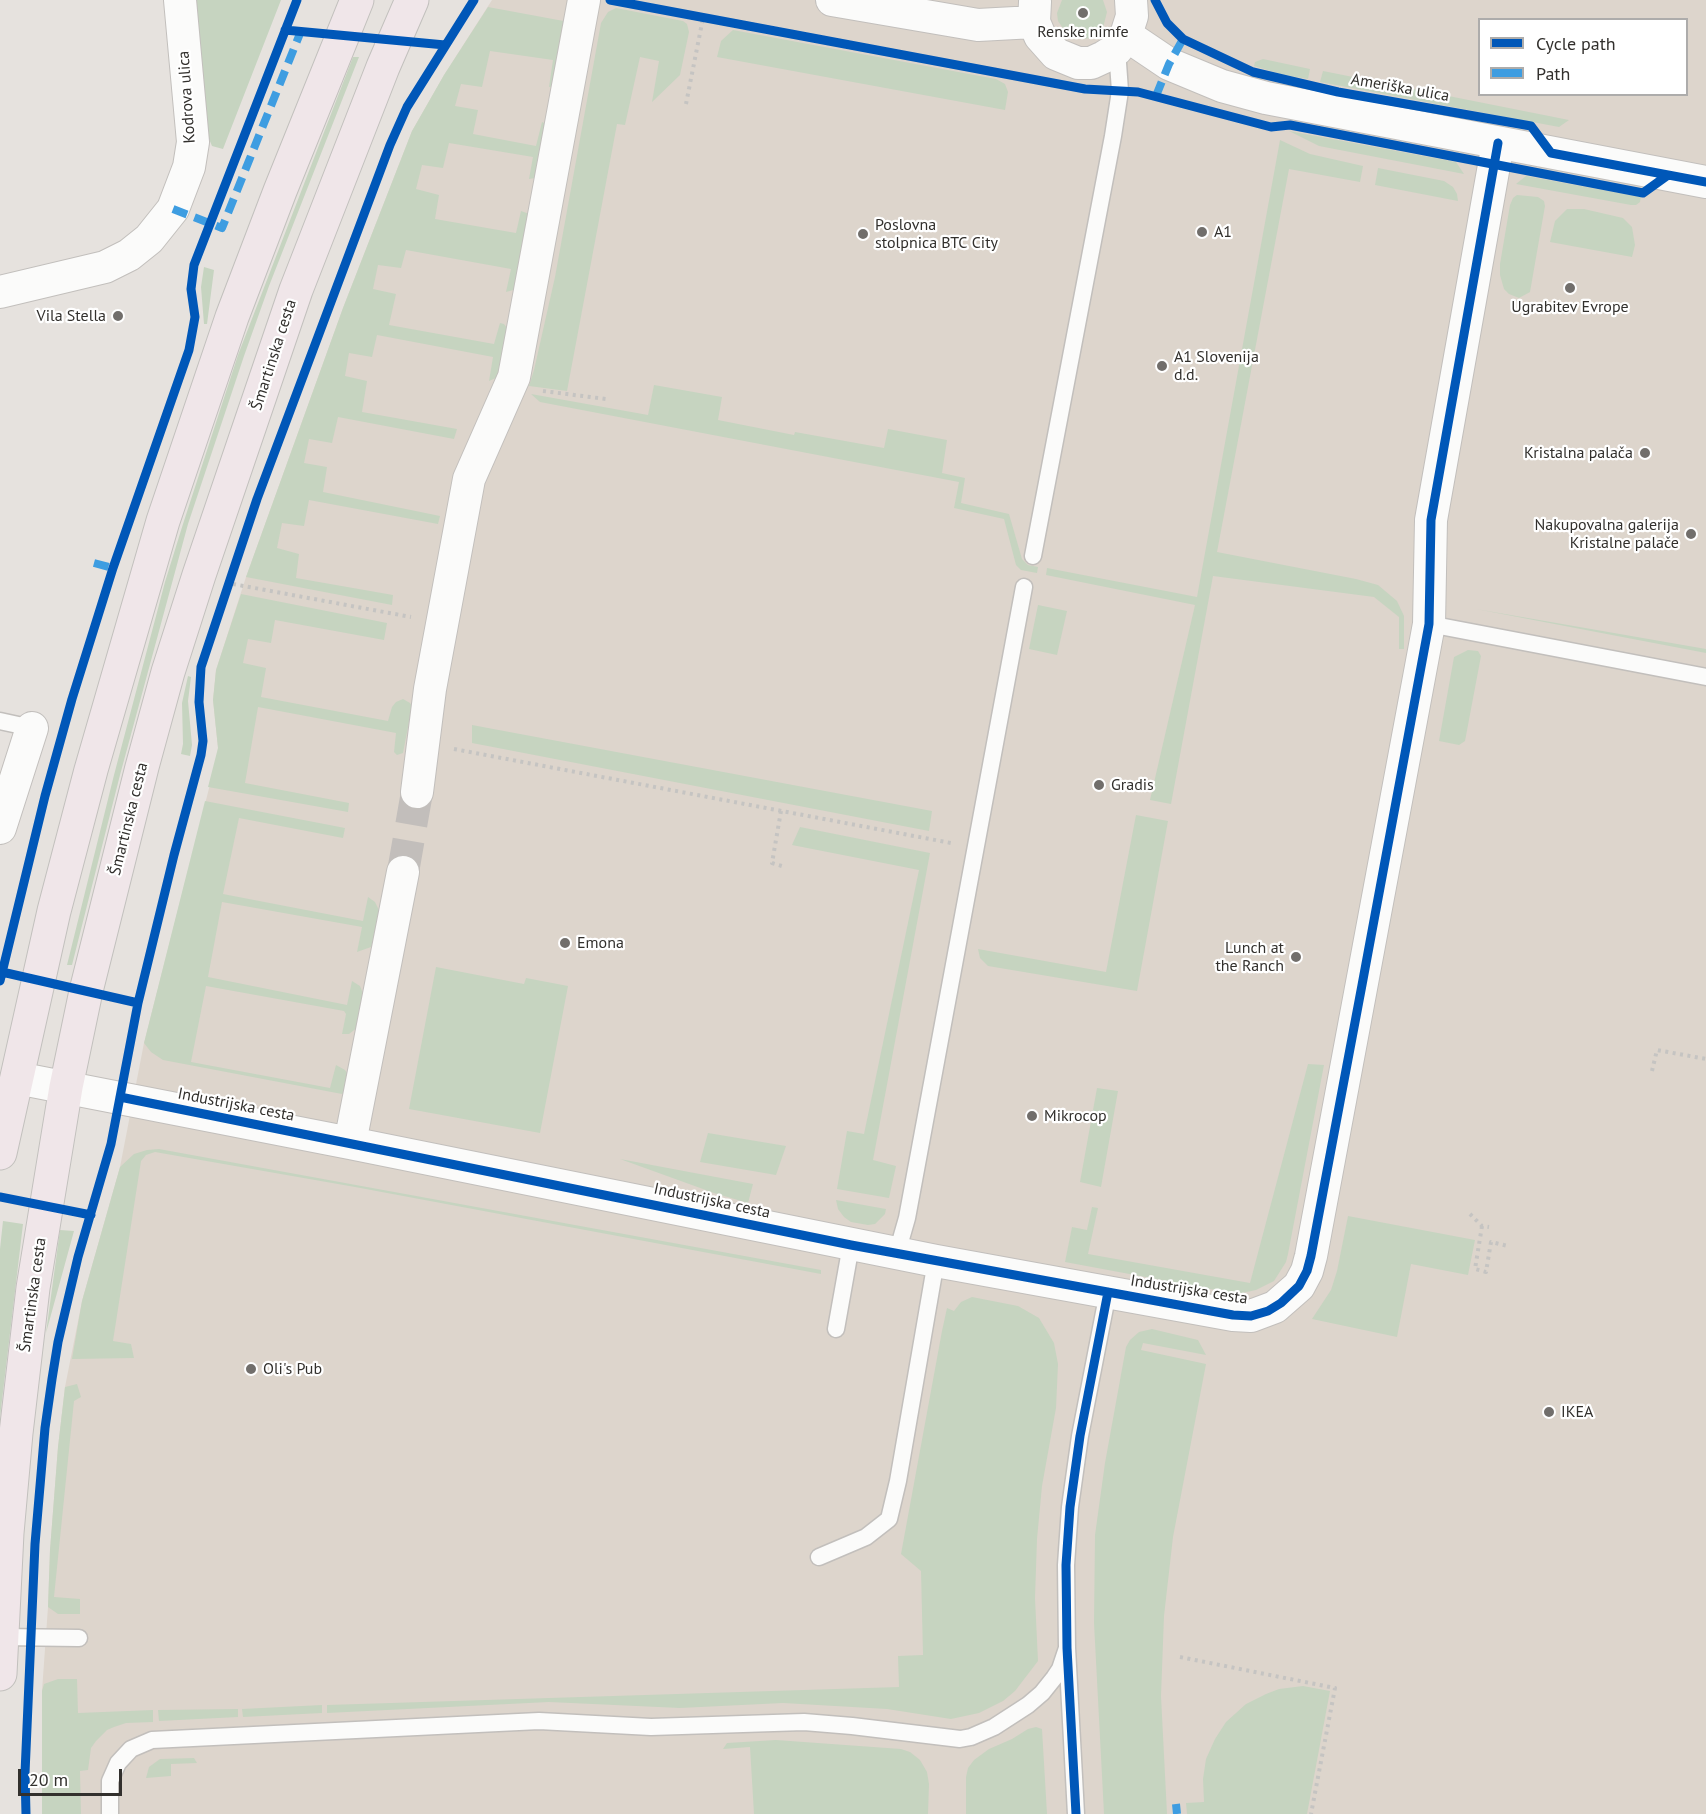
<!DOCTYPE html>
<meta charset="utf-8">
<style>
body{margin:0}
#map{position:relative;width:1706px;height:1814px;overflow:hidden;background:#e6e2de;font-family:"PT Sans",sans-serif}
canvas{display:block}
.legend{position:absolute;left:1478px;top:18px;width:210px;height:78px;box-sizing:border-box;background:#fff;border:2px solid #adacab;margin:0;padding:8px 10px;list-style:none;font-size:18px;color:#32302d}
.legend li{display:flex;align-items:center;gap:12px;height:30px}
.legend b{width:30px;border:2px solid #adacab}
.scale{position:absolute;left:18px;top:1769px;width:104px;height:27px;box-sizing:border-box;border:3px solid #32302d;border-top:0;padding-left:8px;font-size:18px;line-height:21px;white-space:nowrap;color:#32302d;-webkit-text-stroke:4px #fff;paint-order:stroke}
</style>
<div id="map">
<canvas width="1706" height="1814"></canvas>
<ul class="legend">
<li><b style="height:8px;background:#0057b8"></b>Cycle path</li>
<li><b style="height:8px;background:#3e9de1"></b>Path</li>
</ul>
<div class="scale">20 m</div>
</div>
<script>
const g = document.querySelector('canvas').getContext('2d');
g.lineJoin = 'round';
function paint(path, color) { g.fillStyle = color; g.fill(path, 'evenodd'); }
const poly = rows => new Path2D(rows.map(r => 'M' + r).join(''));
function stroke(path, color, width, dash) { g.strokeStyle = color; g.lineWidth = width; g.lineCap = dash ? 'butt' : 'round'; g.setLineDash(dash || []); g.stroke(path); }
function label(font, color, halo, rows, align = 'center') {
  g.font = font + ' "PT Sans",sans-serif'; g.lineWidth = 4.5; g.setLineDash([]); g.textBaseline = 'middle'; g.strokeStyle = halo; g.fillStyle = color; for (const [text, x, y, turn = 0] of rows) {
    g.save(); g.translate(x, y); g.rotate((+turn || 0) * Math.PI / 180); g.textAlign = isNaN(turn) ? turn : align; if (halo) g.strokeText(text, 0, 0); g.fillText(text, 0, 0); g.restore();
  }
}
const built = poly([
 [492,0,1706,0,1706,1814,42,1814,42,1691,48,1607,50,1550,58,1447,65,1387,82,1301,120,1167,144,1043,217,757,218,748,213,700,216,670,246,577,343,308,412,131,444,75],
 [1480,20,1686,20,1686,94,1480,94]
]);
const green = poly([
 [196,0,281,0,223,149,212,146,207,134],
 [1062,0,1103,0,1107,12,1103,28,1090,38,1082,39,1067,34,1058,21,1057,13],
 [488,7,569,22,558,86,549,87,553,60,490,51,482,87,461,84,455,106,478,110,473,134,536,146,542,122,549,125,535,178,529,179,533,157,449,143,443,168,422,165,416,189,439,195,435,219,516,233,521,211,532,215,517,289,506,292,511,269,406,250,401,268,378,265,373,289,396,294,389,325,494,344,500,323,504,324,509,331,498,377,489,381,493,357,377,335,372,357,349,353,345,376,367,381,362,412,457,429,454,439,338,417,332,443,309,439,304,463,327,467,323,492,440,516,438,524,309,500,304,526,282,523,277,548,299,554,296,578,393,595,392,605,246,577,343,308,412,131,444,75],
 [616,8,683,21,687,24,689,32,680,75,652,102,659,61,640,57,625,125,617,124,567,391,529,386,534,370,555,277,601,23,608,12],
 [733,30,996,79,1005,84,1008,92,1005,110,717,57,721,41],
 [353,57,359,57,269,286,244,356,188,524,120,775,72,965,67,965,114,775,165,582,183,524,238,355],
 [1263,59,1310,69,1308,79,1284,75,1254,66,1255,62],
 [1323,71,1569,120,1559,127,1320,82],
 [1289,131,1456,162,1464,174,1319,146],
 [1280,140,1310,154,1363,166,1360,182,1289,169,1217,552,1356,579,1378,585,1397,601,1404,616,1404,649,1399,649,1399,617,1374,597,1213,576,1171,804,1150,800,1195,605,1046,575,1047,568,1197,597],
 [1378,168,1444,181,1453,187,1457,194,1458,201,1375,185],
 [1526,176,1641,197,1640,202,1636,205,1631,205,1516,184],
 [1517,195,1538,197,1544,201,1545,206,1530,292,1519,298,1509,294,1504,289,1500,275,1500,264,1510,205,1513,198],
 [1567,209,1584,209,1623,218,1632,227,1635,245,1632,257,1550,242,1555,221],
 [204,267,214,270,207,324,204,324,201,287],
 [654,385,722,397,718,420,794,435,795,432,884,448,888,429,947,440,942,473,965,478,961,503,1009,514,1022,559,1028,565,1038,567,1037,573,1021,570,1016,565,1004,519,954,508,959,482,540,402,531,394,648,415],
 [241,594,387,623,384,640,275,620,271,643,248,639,243,663,266,668,261,697,388,721,392,707,396,702,403,699,410,703,412,706,403,753,397,755,394,752,396,733,258,707,245,783,349,803,348,812,208,787,218,748,213,700,216,670],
 [1038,605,1067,611,1057,655,1029,649],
 [1476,609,1706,649,1706,653],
 [1468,650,1478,651,1481,656,1465,741,1459,745,1439,741,1454,657],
 [188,676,191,677,188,701,192,745,190,756,181,754,183,744,182,703],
 [472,725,932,811,929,831,472,743],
 [205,801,345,828,343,838,239,818,223,894,363,921,368,897,375,902,380,912,374,942,371,947,357,952,362,927,222,902,208,977,347,1005,352,981,360,986,364,996,358,1027,349,1034,342,1034,346,1014,344,1011,206,986,191,1062,330,1088,336,1065,345,1070,349,1076,346,1090,342,1094,163,1060,151,1052,144,1043],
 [1136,815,1168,821,1137,991,988,966,980,958,978,949,1106,972],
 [800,827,930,853,873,1160,896,1166,889,1198,837,1189,847,1131,864,1134,919,870,792,845],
 [436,967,524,984,526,978,568,986,540,1133,409,1109],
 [1308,1064,1324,1065,1288,1254,1286,1262,1274,1281,1256,1290,1237,1294,1065,1262,1072,1227,1087,1230,1092,1207,1098,1208,1088,1254,1250,1283],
 [1097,1088,1118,1091,1101,1187,1080,1182],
 [708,1133,786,1146,776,1175,700,1162],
 [159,1149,821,1270,821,1274,355,1187,155,1152,146,1155,141,1161,113,1341,131,1344,134,1358,72,1359,82,1301,120,1167,134,1154,147,1150],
 [620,1159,753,1184,748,1203,714,1193],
 [836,1200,886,1209,885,1214,875,1224,868,1225,851,1222,844,1217,838,1209],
 [1348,1216,1475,1240,1468,1275,1411,1264,1397,1337,1312,1319,1331,1290,1337,1271],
 [3,1221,23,1224,0,1417,0,1249],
 [60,1230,74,1231,46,1333],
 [972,1297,1018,1306,1039,1318,1054,1343,1058,1364,1056,1408,1042,1486,1037,1539,1035,1598,1038,1661,1015,1691,1003,1701,979,1713,951,1719,887,1709,783,1703,680,1708,549,1702,327,1713,327,1705,899,1687,898,1656,923,1655,921,1571,901,1554,942,1331,947,1308,954,1311,961,1302],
 [1152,1329,1198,1340,1206,1355,1143,1343,1141,1350,1206,1364,1173,1537,1164,1616,1161,1696,1167,1814,1104,1814,1094,1623,1095,1535,1105,1463,1126,1347,1130,1340,1139,1332],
 [77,1384,81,1397,74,1401,54,1597,80,1599,80,1614,58,1614,48,1607,50,1550,58,1447,65,1387],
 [58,1679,77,1679,78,1713,153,1710,153,1722,126,1723,114,1727,107,1730,96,1741,91,1748,88,1770,80,1771,81,1814,42,1814,42,1691,44,1684],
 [1303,1686,1330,1691,1307,1814,1187,1814,1186,1803,1204,1802,1203,1779,1206,1759,1215,1739,1226,1722,1246,1704,1266,1694,1279,1689],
 [322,1705,322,1713,243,1717,242,1709],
 [238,1709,238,1717,159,1721,158,1710],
 [1036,1727,1042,1729,1047,1814,966,1814,966,1777,968,1768,974,1760,989,1749,1012,1739,1028,1729],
 [776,1740,901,1749,910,1752,920,1760,927,1772,929,1784,928,1814,754,1814,750,1747,723,1749,727,1743],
 [194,1758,197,1763,171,1764,171,1776,146,1778,149,1767,160,1759]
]);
const streetTunnel = poly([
 [403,872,417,792]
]);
const path = poly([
 [686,104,703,18],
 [543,391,606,399],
 [233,584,411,617],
 [454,749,951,843],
 [781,811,772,863,785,867],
 [1652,1071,1657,1050,1706,1059],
 [1470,1214,1482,1226,1489,1227],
 [1482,1226,1475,1269,1486,1272,1491,1242,1508,1246],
 [1180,1657,1335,1688,1311,1814]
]);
const lane = poly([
 [1033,556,1113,136,1120,91,1117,49],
 [1429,624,1706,677],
 [0,721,32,728],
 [897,1253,907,1218,1024,587],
 [836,1329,851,1245],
 [819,1557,866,1537,889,1519,898,1481,936,1261],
 [1,1637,79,1638],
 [110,1814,110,1781,118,1763,131,1749,152,1740,539,1721,651,1727,804,1722,852,1726,960,1739,971,1737,994,1727,1028,1705,1042,1693,1054,1678,1060,1669,1067,1648],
 [1076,1814,1067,1648,1066,1565,1070,1507,1080,1436,1108,1292]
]);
const street = poly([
 [832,0,978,25,1034,22],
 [1035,2,1034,22,1040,36,1056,54,1078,63,1091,63,1104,57,1117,49,1126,35,1132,16,1131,0],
 [1126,35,1169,64,1222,86,1266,98,1706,182],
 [0,292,105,267,129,255,149,239,173,209,189,167,193,142,180,0],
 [417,792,430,689,469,479,514,377,584,0],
 [0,828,32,728],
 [17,1078,350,1143,936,1261,1233,1315,1251,1316,1275,1307,1299,1286,1307,1271,1311,1256,1429,624,1431,520,1498,143],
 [350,1143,403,872]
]);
const primary = poly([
 [0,1153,54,911,91,770,163,521,232,317,280,191,357,0],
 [0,1674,7,1533,16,1433,33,1288,66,1087,86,991,142,767,168,672,199,575,296,290,383,67,412,0]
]);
const quiet = poly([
 [1156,96,1169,64,1183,39],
 [173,209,222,228,301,31],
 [94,563,113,568],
 [1176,1804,1177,1814]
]);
const cycleway = poly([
 [610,0,1085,89,1138,92,1271,127,1290,125,1643,193,1668,175],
 [1155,0,1167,23,1183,39,1253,72,1338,92,1531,126,1551,153,1706,182],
 [285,30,445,45],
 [2,972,138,1003],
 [0,981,45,796,72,699,113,568,189,350,195,317,191,289,194,265,297,0],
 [120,1097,851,1245,1233,1315,1251,1316,1268,1311,1281,1303,1299,1286,1307,1271,1311,1256,1362,985,1429,624,1431,520,1498,143],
 [0,1197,91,1215],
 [26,1814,25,1773,35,1544,45,1428,52,1379,58,1342,78,1257,111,1144,138,1003,174,855,201,755,203,741,199,702,201,667,257,499,390,145,407,107,474,0],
 [1076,1814,1067,1648,1066,1565,1070,1507,1080,1436,1108,1292]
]);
const markers = [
 [1083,13,6,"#716e6b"],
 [1202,232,6,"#716e6b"],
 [863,234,6,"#716e6b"],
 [1570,288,6,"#716e6b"],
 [118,316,6,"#716e6b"],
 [1162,366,6,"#716e6b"],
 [1645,453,6,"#716e6b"],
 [1691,534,6,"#716e6b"],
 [1099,785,6,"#716e6b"],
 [565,943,6,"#716e6b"],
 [1296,957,6,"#716e6b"],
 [1032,1116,6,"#716e6b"],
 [251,1369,6,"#716e6b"],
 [1549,1412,6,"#716e6b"]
];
const poiNames = [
 ["Renske nimfe",1083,32,"center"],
 ["Poslovna",875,225],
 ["stolpnica BTC City",875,243],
 ["A1",1214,232],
 ["Ugrabitev Evrope",1570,307,"center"],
 ["Vila Stella",106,316,"right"],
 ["A1 Slovenija",1174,357],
 ["d.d.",1174,375],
 ["Kristalna palača",1633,453,"right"],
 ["Nakupovalna galerija",1679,525,"right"],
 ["Kristalne palače",1679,543,"right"],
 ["Gradis",1111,785],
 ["Emona",577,943],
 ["Lunch at",1284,948,"right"],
 ["the Ranch",1284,966,"right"],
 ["Mikrocop",1044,1116],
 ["Oli's Pub",263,1369],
 ["IKEA",1561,1412]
];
const streetNames = [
 ["Ameriška ulica",1400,88,10],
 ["Kodrova ulica",187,97,-94],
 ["Šmartinska cesta",274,355,-72],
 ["Šmartinska cesta",129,819,-76],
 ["Industrijska cesta",236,1105,11],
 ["Industrijska cesta",712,1201,12],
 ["Industrijska cesta",1189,1290,9],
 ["Šmartinska cesta",33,1295,-82]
];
paint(built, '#ddd5cc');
paint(green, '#c6d4c0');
stroke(streetTunnel, '#c2bebb', 32, [32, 16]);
stroke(lane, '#c2bfbc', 19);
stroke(street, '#c2bfbc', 34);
stroke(primary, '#c2c0bd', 35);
stroke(path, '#c5c4c2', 4, [3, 4.5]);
stroke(lane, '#fbfbfa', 16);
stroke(street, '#fbfbfa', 32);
stroke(primary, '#f0e6e9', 33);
stroke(quiet, '#3e9de1', 8, [15, 8]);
stroke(cycleway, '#0057b8', 9);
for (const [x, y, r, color] of markers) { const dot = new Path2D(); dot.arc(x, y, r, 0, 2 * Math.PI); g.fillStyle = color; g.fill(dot); stroke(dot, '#fff', 2); }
label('16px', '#32302d', '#fff', poiNames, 'left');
label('16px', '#32302d', '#fff', streetNames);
</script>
